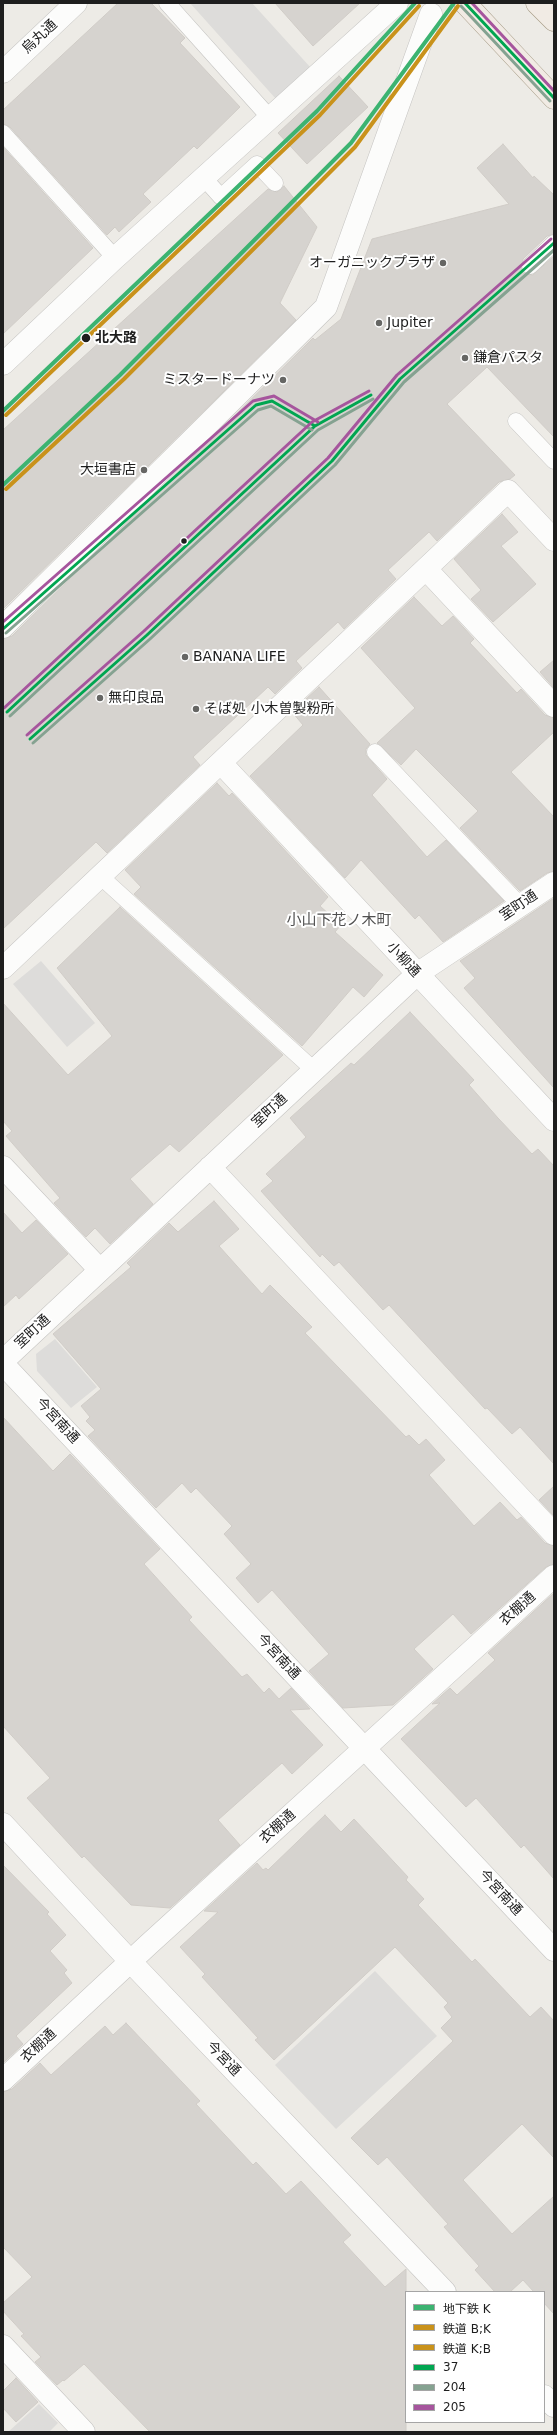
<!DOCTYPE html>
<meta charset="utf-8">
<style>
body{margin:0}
#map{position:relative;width:557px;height:2435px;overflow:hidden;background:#edebe6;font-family:"DejaVu Sans","Noto Sans JP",sans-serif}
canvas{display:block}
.frame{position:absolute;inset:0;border:4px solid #1e1e1e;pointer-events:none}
.legend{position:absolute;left:405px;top:2291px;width:140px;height:132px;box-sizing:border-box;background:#fff;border:1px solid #a5a5a5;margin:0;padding:5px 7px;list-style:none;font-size:12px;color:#1e1e1e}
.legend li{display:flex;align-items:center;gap:8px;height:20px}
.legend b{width:20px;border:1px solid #a5a5a5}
</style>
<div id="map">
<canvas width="557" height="2435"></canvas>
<div class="frame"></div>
<ul class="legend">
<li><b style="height:5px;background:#3cb371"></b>地下鉄 K</li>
<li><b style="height:5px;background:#c9921b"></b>鉄道 B;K</li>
<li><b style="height:5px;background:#c9921b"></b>鉄道 K;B</li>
<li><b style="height:5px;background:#00a651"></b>37</li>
<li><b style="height:5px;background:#85a291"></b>204</li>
<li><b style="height:5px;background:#a6559d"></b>205</li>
</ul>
</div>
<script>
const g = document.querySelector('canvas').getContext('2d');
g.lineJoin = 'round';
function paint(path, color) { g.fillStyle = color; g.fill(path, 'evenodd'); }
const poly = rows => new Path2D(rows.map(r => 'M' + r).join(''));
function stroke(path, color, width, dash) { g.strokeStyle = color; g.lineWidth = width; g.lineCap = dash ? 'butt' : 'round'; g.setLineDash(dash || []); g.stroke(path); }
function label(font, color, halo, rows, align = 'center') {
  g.font = font + ' "DejaVu Sans","Noto Sans JP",sans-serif'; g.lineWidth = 4; g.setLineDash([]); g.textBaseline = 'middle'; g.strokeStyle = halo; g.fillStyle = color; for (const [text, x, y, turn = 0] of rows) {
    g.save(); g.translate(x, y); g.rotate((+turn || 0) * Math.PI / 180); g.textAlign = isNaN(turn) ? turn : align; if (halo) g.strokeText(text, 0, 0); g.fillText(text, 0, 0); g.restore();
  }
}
const parking = poly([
 [190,3,252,3,311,68,276,99],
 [41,961,95,1023,67,1047,13,984],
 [55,1339,97,1387,71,1408,37,1371,36,1354],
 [375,1971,437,2036,336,2129,275,2065],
 [39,2404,58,2423,49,2432,8,2432]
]);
const building = poly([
 [118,3,151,3,185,38,180,43,240,107,197,149,194,146,143,194,151,202,119,232,115,227,107,235,10,127,3,124,3,110,118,3],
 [275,3,360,3,313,46,275,3],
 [339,76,368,107,307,164,278,133,339,76],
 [503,144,533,178,534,176,554,195,554,234,547,236,523,259,521,268,523,273,533,275,554,256,554,437,487,367,447,404,515,475,510,479,499,482,437,541,429,532,388,570,396,579,344,629,338,622,296,661,302,668,275,694,268,687,193,757,200,765,107,853,96,842,3,929,3,639,12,636,313,338,315,340,341,319,372,239,509,204,477,168,503,144],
 [3,147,93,248,3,334,3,147],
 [284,186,317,227,280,303,296,320,3,609,3,430,268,189,277,192,284,186],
 [502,514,518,532,501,546,536,584,493,622,471,599,481,590,454,559,502,514],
 [414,597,442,626,453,616,474,639,470,643,517,693,521,689,545,715,554,718,554,732,511,772,554,817,554,871,547,873,520,891,460,828,478,811,416,749,401,765,377,743,415,708,361,648,414,597],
 [554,660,554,688,540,672,554,660],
 [319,687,370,744,366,749,366,755,387,779,372,795,427,857,446,840,504,901,443,942,419,915,415,919,361,860,345,878,250,776,303,725,292,712,319,687],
 [217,783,229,796,232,793,328,897,320,906,341,925,335,932,383,975,364,997,353,987,302,1046,134,894,141,887,125,870,217,783],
 [554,898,554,1088,464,988,475,978,460,961,554,898],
 [120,907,283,1055,179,1152,170,1144,130,1179,153,1204,110,1244,95,1228,86,1237,54,1203,60,1198,6,1136,12,1131,3,1121,3,1003,68,1075,112,1036,57,968,120,907],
 [410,1012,474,1080,469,1085,498,1118,532,1154,538,1149,554,1166,554,1464,520,1427,512,1434,487,1408,485,1409,389,1305,383,1310,339,1262,334,1266,322,1254,320,1257,261,1191,273,1181,266,1174,306,1137,290,1118,351,1063,354,1065,410,1012],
 [214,1201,239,1229,219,1246,262,1294,270,1285,312,1327,305,1333,406,1437,409,1435,419,1445,426,1439,445,1460,429,1475,474,1526,500,1502,517,1520,521,1517,545,1543,554,1546,554,1564,546,1567,471,1634,453,1614,414,1649,433,1669,393,1705,343,1708,309,1671,329,1654,272,1590,258,1603,236,1578,251,1564,224,1534,232,1526,196,1488,191,1493,182,1483,156,1508,88,1436,95,1430,86,1421,90,1417,81,1406,101,1389,53,1334,131,1267,127,1263,169,1223,178,1232,214,1201],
 [3,1212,22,1233,36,1220,68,1254,19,1299,16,1295,3,1307,3,1212],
 [3,1417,53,1471,70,1454,160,1549,144,1564,192,1617,189,1620,242,1677,247,1674,264,1693,269,1688,279,1699,291,1688,310,1709,290,1710,323,1745,292,1774,282,1763,218,1820,240,1845,170,1908,131,1905,84,1856,82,1858,27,1798,50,1778,3,1726,3,1417],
 [554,1486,554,1516,539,1500,554,1486],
 [554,1593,554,1879,524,1845,521,1848,476,1798,466,1807,401,1739,440,1703,432,1704,450,1688,457,1695,495,1660,488,1653,554,1593],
 [325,1815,341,1832,354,1819,408,1877,406,1880,424,1899,418,1905,472,1962,475,1959,530,2017,541,2007,554,2021,554,2158,522,2124,463,2180,512,2234,554,2196,554,2314,544,2303,544,2292,534,2292,523,2280,510,2292,495,2292,475,2270,479,2266,444,2227,448,2224,387,2157,378,2165,351,2138,453,2041,441,2028,452,2017,444,2007,448,2003,395,1947,274,2060,255,2040,258,2038,202,1977,205,1974,180,1947,218,1912,204,1911,257,1863,263,1870,266,1868,268,1870,325,1815],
 [3,1865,49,1912,47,1914,66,1935,50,1951,67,1970,64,1973,72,1983,16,2036,23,2044,3,2063,3,1865],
 [126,2023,200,2101,196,2104,253,2165,256,2162,286,2194,301,2181,351,2235,343,2242,385,2287,406,2269,406,2432,150,2432,84,2364,64,2381,63,2380,57,2385,35,2362,41,2357,21,2336,24,2334,3,2311,3,2303,32,2277,3,2247,3,2092,12,2089,40,2063,51,2075,105,2026,113,2035,126,2023],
 [16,2378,38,2402,16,2422,3,2408,3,2391,16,2378]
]);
const service = poly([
 [167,3,270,118],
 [3,133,115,258],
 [204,178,221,197,257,164,275,183],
 [530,266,554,243],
 [516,421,554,461],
 [375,752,520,905],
 [100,876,314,1070]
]);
const pedestrian = poly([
 [3,627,326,307,431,14]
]);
const minor = poly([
 [3,364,115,258,397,3],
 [426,569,554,706],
 [221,763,554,1120],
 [3,968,508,491,554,540],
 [3,1167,100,1270],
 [210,1167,554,1534],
 [3,1361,417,974,554,883],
 [3,1364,554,1950],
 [3,2080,148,1945,554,1576],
 [3,2346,84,2432]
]);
const tertiary = poly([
 [3,72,76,3],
 [3,1824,130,1961,445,2292],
 [544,2396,554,2406]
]);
const primary = poly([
 [465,3,554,98],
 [537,3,554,20]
]);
const bus1 = poly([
 [465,3,554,98],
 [3,629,256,405,272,401,315,426],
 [7,712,315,426,371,395],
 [30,739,147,635,332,461,400,379,554,243]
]);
const bus2 = poly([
 [461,6,550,101],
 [6,633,258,410,271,406,312,430],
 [10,716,318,430,373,399],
 [33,743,150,639,335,465,404,382,554,250]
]);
const bus3 = poly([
 [472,3,554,91],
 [3,622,253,401,274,396,318,422],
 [4,708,312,422,369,391],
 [27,735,144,631,328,458,397,375,551,239]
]);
const rail1 = poly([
 [6,489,124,379,355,147,458,6]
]);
const rail2 = poly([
 [6,415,320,115,419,6]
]);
const metro1 = poly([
 [3,411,317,111,415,3],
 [3,485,120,375,351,143,454,3]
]);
const markers = [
 [443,263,4,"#666664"],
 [379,323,4,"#666664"],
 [86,338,5,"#1e1e1e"],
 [465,358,4,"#666664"],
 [283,380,4,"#666664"],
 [144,470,4,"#666664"],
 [184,541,3.5,"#1e1e1e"],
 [185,657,4,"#666664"],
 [100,698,4,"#666664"],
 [196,709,4,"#666664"]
];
const streetNames = [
 ["烏丸通",40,37,-43],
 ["室町通",519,906,-34],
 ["小柳通",403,960,47],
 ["室町通",270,1111,-43],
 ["室町通",33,1332,-43],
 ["今宮南通",57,1421,47],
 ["衣棚通",518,1609,-42],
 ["今宮南通",278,1657,47],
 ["衣棚通",278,1827,-42],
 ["今宮南通",500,1893,47],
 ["衣棚通",39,2046,-43],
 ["今宮通",223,2059,46]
];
const poiNames = [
 ["オーガニックプラザ",435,263,"right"],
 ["Jupiter",387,323],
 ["鎌倉パスタ",473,358],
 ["ミスタードーナツ",275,380,"right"],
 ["大垣書店",136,470,"right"],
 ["BANANA LIFE",193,657],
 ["無印良品",108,698],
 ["そば処 小木曽製粉所",204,709]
];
const stopNames = [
 ["北大路",95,338]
];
const neighbourhoodNames = [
 ["小山下花ノ木町",339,921]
];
paint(parking, '#dddcda');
paint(building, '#d6d3cf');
stroke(building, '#d0ccc7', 1);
stroke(service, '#c5c4c2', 17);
stroke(pedestrian, '#c5c4c2', 23);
stroke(minor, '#c5c4c2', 23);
stroke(tertiary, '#c5c4c2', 23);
stroke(primary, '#a39883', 23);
stroke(service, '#fcfcfb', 16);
stroke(pedestrian, '#fcfcfb', 22);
stroke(minor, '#fcfcfb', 22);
stroke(tertiary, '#fcfcfb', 22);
stroke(primary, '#f1ebe4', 22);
stroke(bus1, '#00a651', 3);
stroke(bus2, '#85a291', 3);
stroke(bus3, '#a6559d', 3);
stroke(rail1, '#c9921b', 4);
stroke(rail2, '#c9921b', 4);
stroke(metro1, '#3cb371', 4);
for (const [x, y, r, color] of markers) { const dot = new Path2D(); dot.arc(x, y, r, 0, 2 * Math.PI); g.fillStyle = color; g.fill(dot); stroke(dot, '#fff', 1.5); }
label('14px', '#1e1e1e', '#fff', streetNames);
label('14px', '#1e1e1e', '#fff', poiNames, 'left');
label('bold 14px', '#1e1e1e', '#fff', stopNames, 'left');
label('15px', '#515151', '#fff', neighbourhoodNames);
</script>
